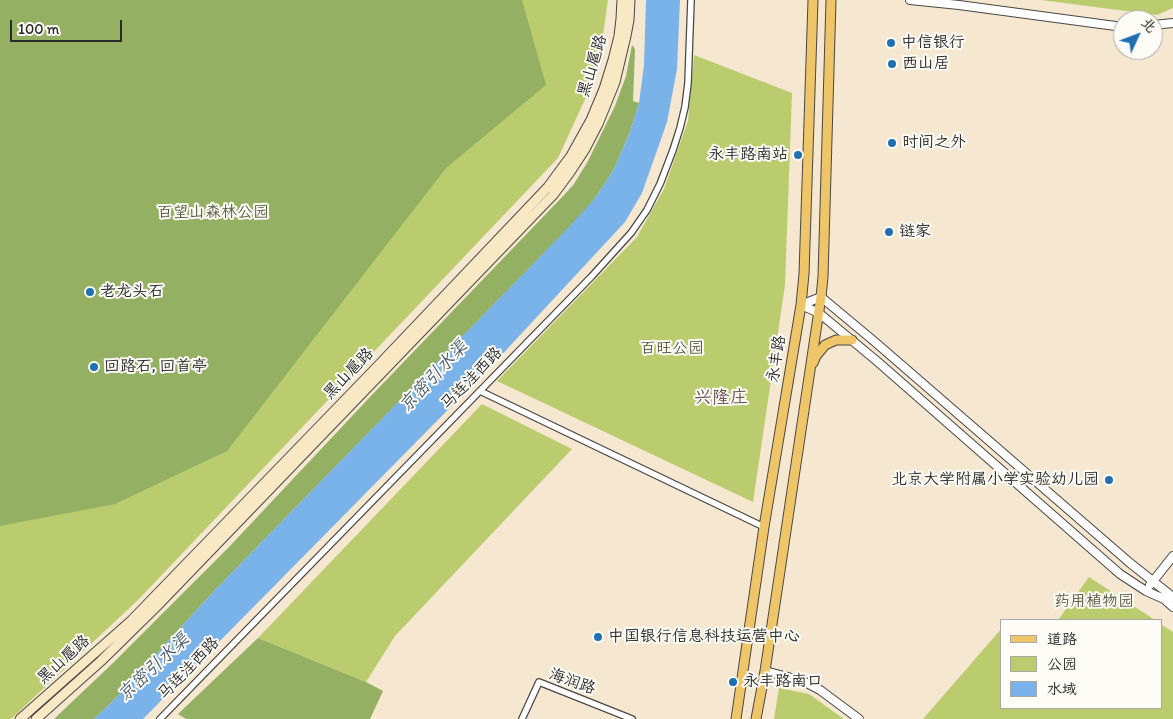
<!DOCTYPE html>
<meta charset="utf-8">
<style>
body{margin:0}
#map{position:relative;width:1173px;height:719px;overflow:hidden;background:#f5e7d0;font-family:Itim,"LXGW WenKai TC",sans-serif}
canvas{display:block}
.legend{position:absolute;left:1000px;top:619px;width:162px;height:90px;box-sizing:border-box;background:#fdfcf7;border:1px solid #a9a8a5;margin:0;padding:6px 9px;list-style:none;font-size:15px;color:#2b2b2b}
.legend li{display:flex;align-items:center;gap:10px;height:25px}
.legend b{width:25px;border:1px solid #a9a8a5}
.north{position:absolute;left:1113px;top:10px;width:50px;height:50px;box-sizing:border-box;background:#fdfcf7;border:1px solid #a9a8a5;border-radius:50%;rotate:47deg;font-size:14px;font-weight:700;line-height:20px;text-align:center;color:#2b2b2b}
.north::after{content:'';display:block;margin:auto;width:18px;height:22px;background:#1f6fb2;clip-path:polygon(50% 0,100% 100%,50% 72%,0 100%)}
.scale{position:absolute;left:10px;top:20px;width:112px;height:22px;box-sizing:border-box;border:2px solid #2b2b2b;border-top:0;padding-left:6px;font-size:15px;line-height:18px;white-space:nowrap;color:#2b2b2b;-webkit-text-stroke:4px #fdfcf7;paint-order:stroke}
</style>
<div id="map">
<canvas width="1173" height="719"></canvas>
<ul class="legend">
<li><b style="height:6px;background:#eec569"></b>道路</li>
<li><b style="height:14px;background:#bbcc6f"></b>公园</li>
<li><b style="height:14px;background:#7ab2ea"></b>水域</li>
</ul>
<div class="north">北</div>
<div class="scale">100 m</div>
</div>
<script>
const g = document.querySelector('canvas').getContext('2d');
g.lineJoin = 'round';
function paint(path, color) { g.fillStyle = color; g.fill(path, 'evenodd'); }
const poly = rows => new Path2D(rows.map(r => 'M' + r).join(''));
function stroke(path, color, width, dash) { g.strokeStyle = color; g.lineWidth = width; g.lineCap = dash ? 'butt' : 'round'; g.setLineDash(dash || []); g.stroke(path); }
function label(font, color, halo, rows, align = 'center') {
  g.font = font + ' Itim,"LXGW WenKai TC",sans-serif'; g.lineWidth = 4; g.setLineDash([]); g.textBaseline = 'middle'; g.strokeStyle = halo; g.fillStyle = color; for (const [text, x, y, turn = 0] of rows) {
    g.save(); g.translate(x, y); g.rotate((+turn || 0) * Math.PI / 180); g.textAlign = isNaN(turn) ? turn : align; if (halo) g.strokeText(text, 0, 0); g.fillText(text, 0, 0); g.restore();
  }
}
const green = poly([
 [0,0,608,0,598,71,558,158,138,600,11,719,0,719],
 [1041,0,1173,0,1173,8,1157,15],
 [694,55,792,93,785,285,753,502,497,381,637,237,664,189,688,121],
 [482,404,572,449,395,636,366,682,258,638],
 [1089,577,1155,620,1058,620],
 [1162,625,1173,632,1173,719,923,719,1002,628,1002,708,1162,708],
 [779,688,809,694,844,719,774,719]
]);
const forest = poly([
 [0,0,522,0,546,85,446,168,227,451,115,504,0,526],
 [632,45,635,49,633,101,639,103,630,132,614,169,596,197,585,211,216,589,114,700,94,719,55,719,55,718,114,662,229,547,370,397,565,194,574,184,588,161,615,106,626,76],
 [258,638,366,682,383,691,370,719,186,719,178,714]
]);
const water = poly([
 [646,0,680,0,677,69,667,122,642,193,625,222,496,361,143,719,94,719,114,700,216,589,569,227,596,197,614,169,630,132,639,103,644,65]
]);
const minor = poly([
 [480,391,764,527],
 [160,719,592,276,631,233,647,210,660,184,673,150,680,128,685,107,688,83,691,0],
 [522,719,539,682,632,719]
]);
const tertiary = poly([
 [910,0,959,5,1123,27],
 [1153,25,1173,23],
 [801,305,821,297,875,342,1130,563,1173,597],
 [801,305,819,313,878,362,1120,574,1146,591,1164,599,1173,607],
 [1150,585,1173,556],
 [765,671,803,681,820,690,859,719]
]);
const secondary = poly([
 [20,719,132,620,376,368,548,187,571,156,591,120,604,89,613,60,619,36,621,19,622,0],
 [36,719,101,661,160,603,553,195,570,172,585,149,598,124,611,92,615,82,626,36,629,20,630,0]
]);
const primary = poly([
 [813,363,816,356,825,345,836,340,852,340],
 [736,719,764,527,801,305,804,274,813,0],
 [756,719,765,671,821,297,823,277,831,0]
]);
const markers = [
 [891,43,5,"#1f6fb2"],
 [892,64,5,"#1f6fb2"],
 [892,143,5,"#1f6fb2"],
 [798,155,5,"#1f6fb2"],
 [889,232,5,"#1f6fb2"],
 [90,292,5,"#1f6fb2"],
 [94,367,5,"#1f6fb2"],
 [1109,480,5,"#1f6fb2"],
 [598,637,5,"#1f6fb2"],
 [733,682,5,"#1f6fb2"]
];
const poiNames = [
 ["中信银行",901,43],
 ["西山居",902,64],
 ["时间之外",902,143],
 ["永丰路南站",788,155,"right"],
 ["链家",899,232],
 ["老龙头石",100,292],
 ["回路石, 回首亭",104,367],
 ["北京大学附属小学实验幼儿园",1099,480,"right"],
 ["中国银行信息科技运营中心",608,637],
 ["永丰路南口",743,682]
];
const streetNames = [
 ["黑山扈路",593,66,-73],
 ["永丰路",777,359,-81],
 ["黑山扈路",349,374,-46],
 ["马连洼西路",472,379,-46],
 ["黑山扈路",64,660,-42],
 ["马连洼西路",189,669,-46],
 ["海润路",572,682,19]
];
const parkNames = [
 ["百望山森林公园",213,213],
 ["百旺公园",672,349],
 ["药用植物园",1094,602]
];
const waterNames = [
 ["京密引水渠",434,377,-47],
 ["京密引水渠",154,668,-43]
];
const neighbourhoodNames = [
 ["兴隆庄",721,398]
];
paint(green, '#bbcc6f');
paint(forest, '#94b062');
paint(water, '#7ab2ea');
stroke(minor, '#494744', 8);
stroke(tertiary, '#494744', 10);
stroke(secondary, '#494744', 11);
stroke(primary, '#494744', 11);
stroke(minor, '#fff', 5.5);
stroke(tertiary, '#fff', 8);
stroke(secondary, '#f8e8c3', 9);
stroke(primary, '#eec569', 9);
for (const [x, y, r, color] of markers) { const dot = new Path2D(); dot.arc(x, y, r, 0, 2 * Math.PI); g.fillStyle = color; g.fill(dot); stroke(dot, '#fdfcf7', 2); }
label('16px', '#2b2b2b', '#fdfcf7', poiNames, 'left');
label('16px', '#2b2b2b', '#fdfcf7', streetNames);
label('16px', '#565b3f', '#fdfcf7', parkNames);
label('italic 18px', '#475a6e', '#fdfcf7', waterNames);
label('18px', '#6b5351', '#fdfcf7', neighbourhoodNames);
</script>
